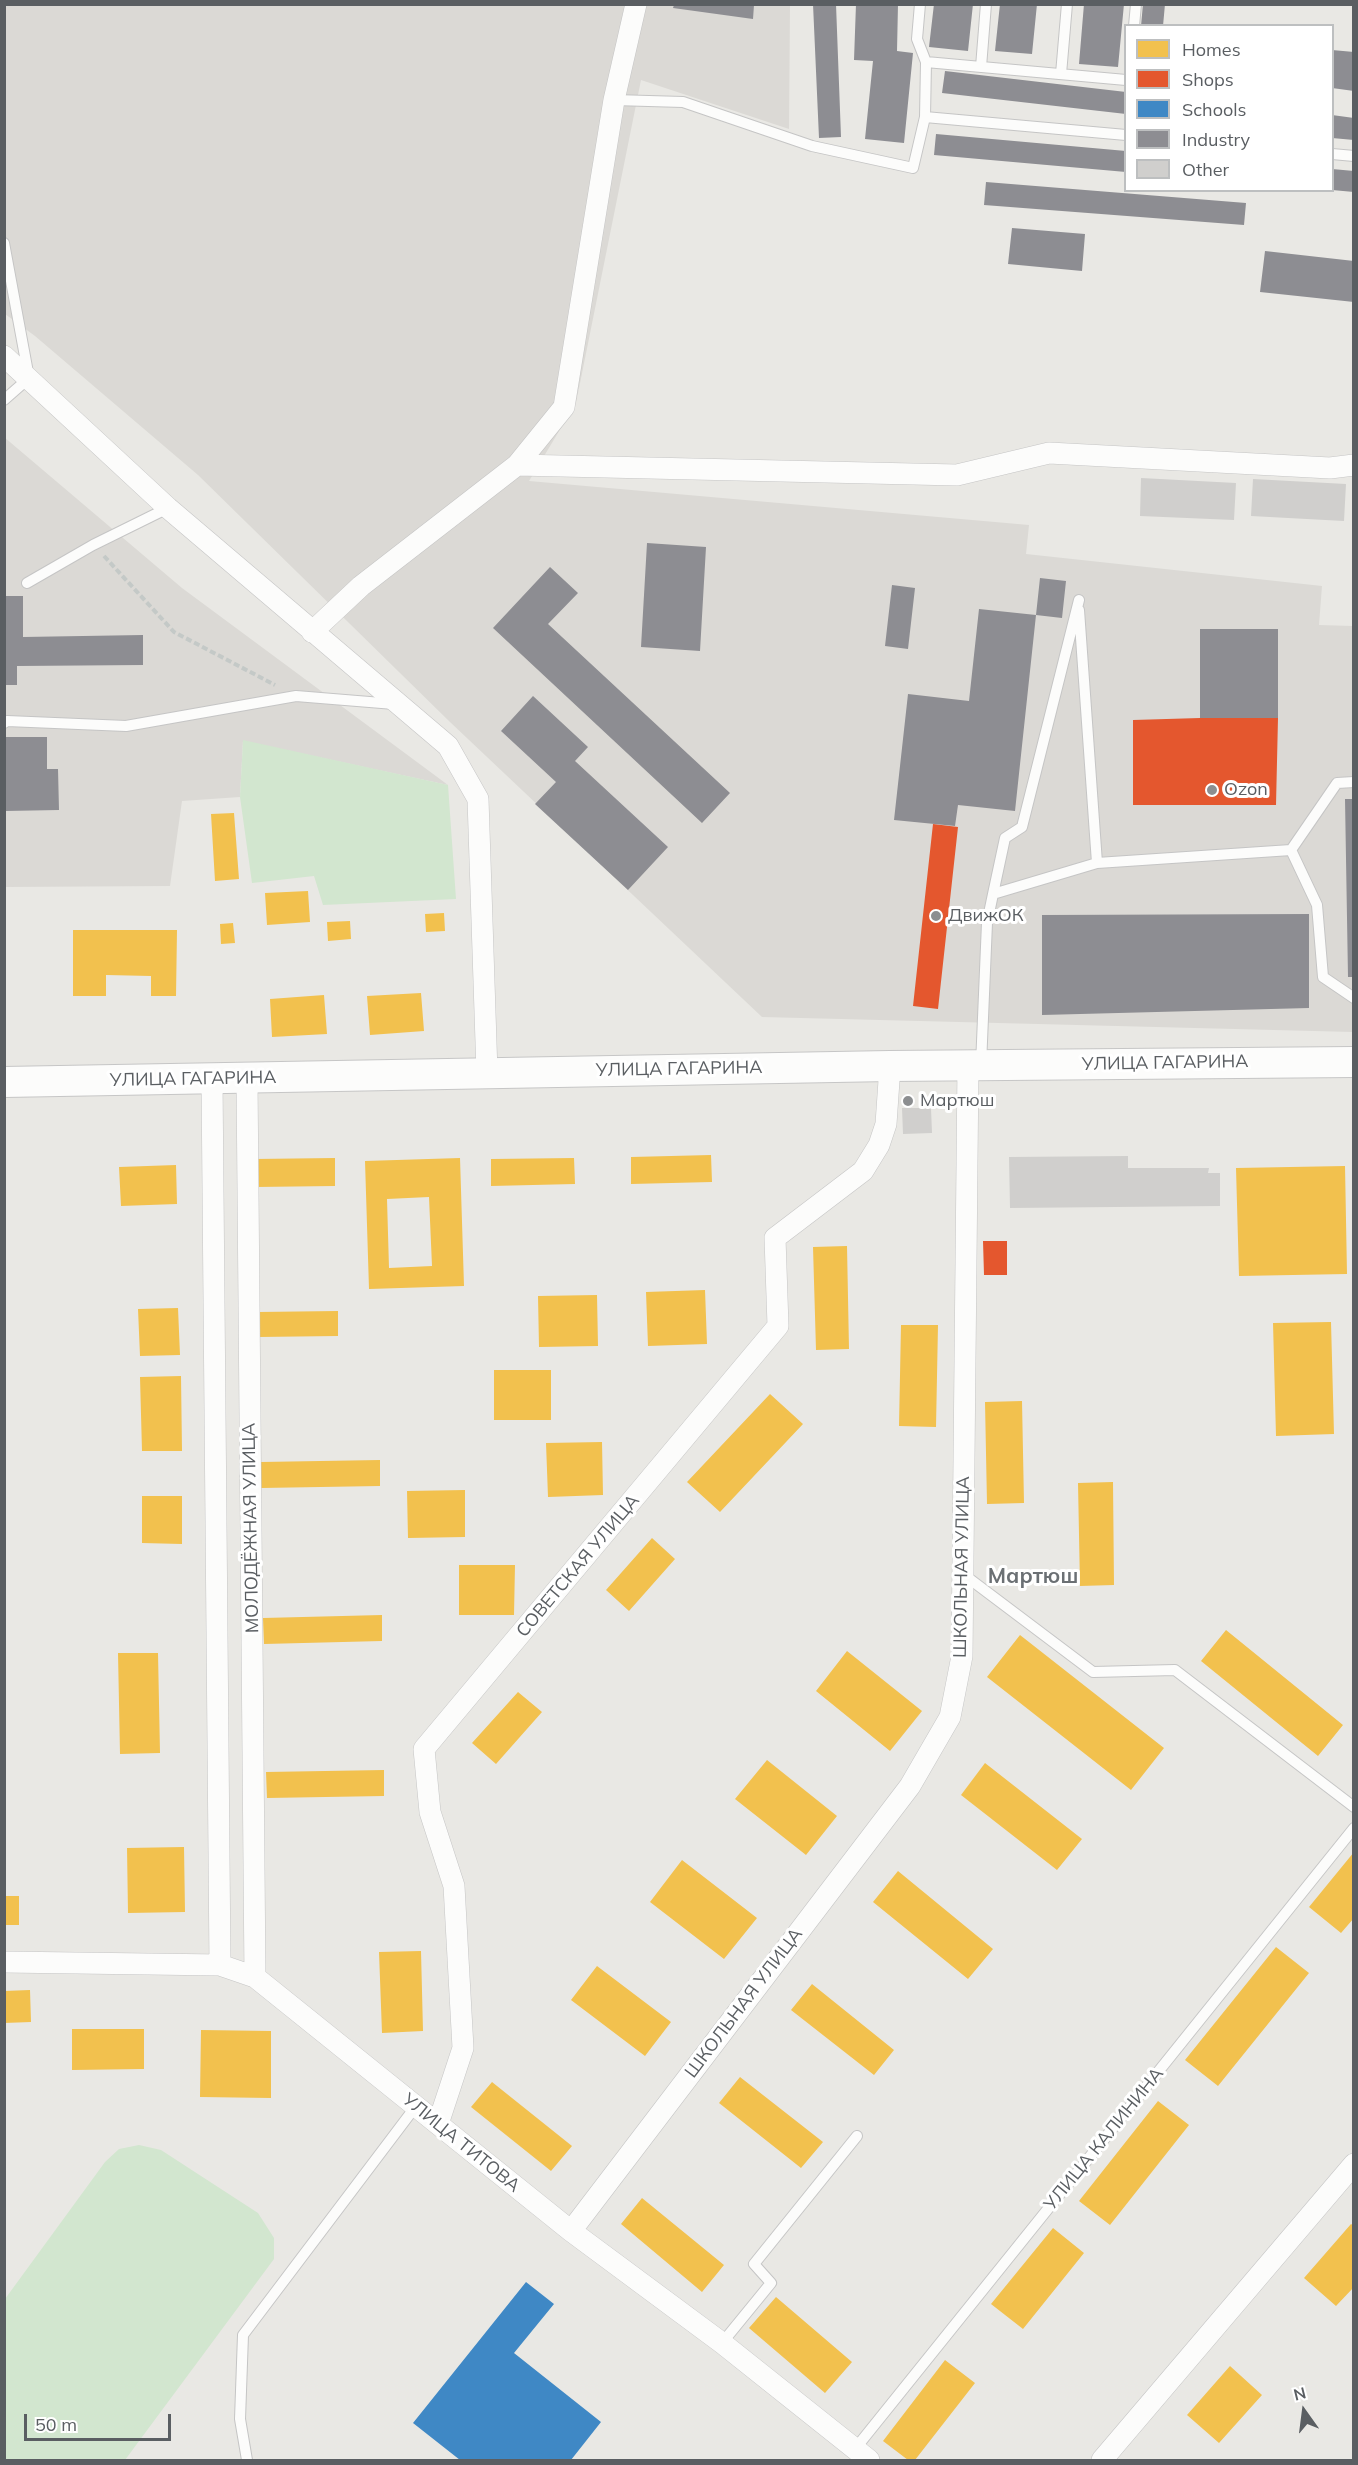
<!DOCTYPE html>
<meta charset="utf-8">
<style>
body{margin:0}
#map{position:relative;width:1358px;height:2465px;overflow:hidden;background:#e9e8e4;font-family:Mulish,sans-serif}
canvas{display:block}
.frame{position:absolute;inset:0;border:6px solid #5a5e62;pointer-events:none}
.legend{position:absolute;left:1124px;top:24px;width:210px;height:168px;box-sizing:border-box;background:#fff;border:2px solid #bdbfc0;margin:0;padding:8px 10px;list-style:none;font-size:18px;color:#5a5e62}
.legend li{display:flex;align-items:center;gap:12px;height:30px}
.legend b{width:30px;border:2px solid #bdbfc0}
.north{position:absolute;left:1274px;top:2381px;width:60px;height:60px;-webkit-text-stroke:4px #fff;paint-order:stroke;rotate:346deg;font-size:16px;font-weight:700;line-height:24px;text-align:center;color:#5a5e62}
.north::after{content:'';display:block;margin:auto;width:21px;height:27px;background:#5a5e62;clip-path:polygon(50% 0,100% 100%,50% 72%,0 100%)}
.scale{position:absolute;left:24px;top:2414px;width:147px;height:27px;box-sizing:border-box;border:3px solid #5a5e62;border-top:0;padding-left:8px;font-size:18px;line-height:21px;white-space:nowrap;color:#5a5e62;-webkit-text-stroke:4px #fff;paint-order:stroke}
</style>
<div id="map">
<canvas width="1358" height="2465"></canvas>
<div class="frame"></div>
<ul class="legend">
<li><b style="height:16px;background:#f2c14e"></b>Homes</li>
<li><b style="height:16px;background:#e4572e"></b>Shops</li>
<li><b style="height:16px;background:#3f88c5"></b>Schools</li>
<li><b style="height:16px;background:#8d8d92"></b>Industry</li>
<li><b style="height:16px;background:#d0cfcd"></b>Other</li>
</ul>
<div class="north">N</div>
<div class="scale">50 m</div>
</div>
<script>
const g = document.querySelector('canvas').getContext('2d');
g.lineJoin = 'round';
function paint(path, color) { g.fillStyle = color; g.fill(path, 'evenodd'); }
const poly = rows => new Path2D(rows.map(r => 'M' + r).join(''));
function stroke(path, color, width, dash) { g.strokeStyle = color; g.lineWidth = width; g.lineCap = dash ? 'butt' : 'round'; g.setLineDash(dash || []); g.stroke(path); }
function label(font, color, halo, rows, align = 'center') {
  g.font = font + ' Mulish,sans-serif'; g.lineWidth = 6; g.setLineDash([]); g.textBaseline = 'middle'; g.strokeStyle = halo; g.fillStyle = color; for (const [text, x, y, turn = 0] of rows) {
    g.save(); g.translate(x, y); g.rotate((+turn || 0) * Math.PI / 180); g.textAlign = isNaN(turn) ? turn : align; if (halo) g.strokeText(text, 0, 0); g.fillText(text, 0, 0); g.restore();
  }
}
const industrial = poly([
 [5,5,790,5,789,129,641,80,576,403,529,481,1029,525,1026,554,1322,586,1319,625,1353,626,1353,1032,762,1017,450,722,198,475,35,336,5,314],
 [4,437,182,588,448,785,243,741,240,797,182,801,170,886,5,887]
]);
const green = poly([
 [243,740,448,785,456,899,323,905,314,876,252,883,240,797],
 [139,2145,161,2150,258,2213,274,2238,274,2259,125,2460,5,2460,5,2299,105,2162,119,2149]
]);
const homes = poly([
 [234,813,239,879,215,881,211,814],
 [308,891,310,922,267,925,265,893],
 [444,913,445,931,426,932,425,914],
 [350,921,351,939,328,941,327,922],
 [233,923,235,943,221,944,220,924],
 [73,930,177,930,176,996,151,996,151,976,106,975,106,996,73,996],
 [421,993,424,1031,370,1035,367,996],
 [324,995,327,1034,272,1037,270,999],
 [711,1155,712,1182,631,1184,631,1157],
 [335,1158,335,1186,255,1187,254,1159],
 [460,1158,464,1286,369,1289,365,1161],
 [429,1197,432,1266,389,1268,387,1199],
 [574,1158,575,1184,491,1186,491,1159],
 [176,1165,177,1204,121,1206,119,1167],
 [1345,1166,1347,1274,1239,1276,1236,1168],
 [847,1246,849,1349,816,1350,813,1247],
 [705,1290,707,1344,648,1346,646,1292],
 [597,1295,598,1346,539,1347,538,1296],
 [178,1308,180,1355,140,1356,138,1309],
 [338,1311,338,1336,258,1337,258,1312],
 [1331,1322,1334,1434,1276,1436,1273,1323],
 [901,1325,938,1325,936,1427,899,1426],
 [494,1370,551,1370,551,1420,494,1420],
 [181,1376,182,1451,142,1451,140,1377],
 [770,1394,803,1424,720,1512,687,1482],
 [1022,1401,1024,1503,987,1504,985,1402],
 [602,1442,603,1495,548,1497,546,1443],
 [380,1460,380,1486,261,1488,261,1462],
 [1113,1482,1114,1585,1080,1586,1078,1483],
 [465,1490,465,1537,408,1538,407,1491],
 [142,1496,182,1496,182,1544,142,1543],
 [652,1538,675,1559,629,1611,606,1590],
 [459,1565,515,1565,514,1615,459,1615],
 [382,1615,382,1641,264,1644,263,1618],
 [1226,1630,1343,1725,1318,1756,1201,1661],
 [1020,1635,1164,1748,1131,1790,987,1677],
 [847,1651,922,1711,890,1751,816,1691],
 [118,1653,158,1653,160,1753,120,1754],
 [518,1692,542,1712,496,1764,472,1743],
 [767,1760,837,1816,806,1855,735,1799],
 [985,1763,1082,1839,1057,1870,961,1795],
 [384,1770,384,1796,267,1798,266,1772],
 [184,1847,185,1912,128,1913,127,1848],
 [1354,1852,1354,1918,1341,1933,1309,1907],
 [682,1860,757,1918,724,1959,650,1902],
 [898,1871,993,1949,968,1979,873,1902],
 [4,1896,19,1896,19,1925,4,1925],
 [1276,1947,1309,1973,1218,2086,1185,2060],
 [421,1951,423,2031,382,2033,379,1952],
 [597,1966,671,2022,645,2056,571,2000],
 [812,1984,894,2050,874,2075,791,2010],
 [30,1990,31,2022,4,2023,4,1991],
 [72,2029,144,2029,144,2069,72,2070],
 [201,2030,271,2031,271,2098,200,2097],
 [740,2077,823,2142,801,2168,719,2103],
 [492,2082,572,2146,551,2171,471,2107],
 [1158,2101,1189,2125,1110,2225,1079,2201],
 [642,2198,724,2265,702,2292,621,2224],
 [1351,2224,1354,2226,1354,2287,1336,2306,1304,2278],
 [1053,2228,1084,2253,1023,2329,991,2304],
 [776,2297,852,2362,825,2393,749,2328],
 [945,2360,975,2383,915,2460,908,2460,883,2441],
 [1230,2366,1262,2395,1219,2443,1187,2415]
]);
const shops = poly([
 [1200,718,1278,718,1276,805,1133,805,1133,720],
 [933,824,958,827,938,1009,913,1006],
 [983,1241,1007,1241,1007,1275,984,1275]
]);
const schools = poly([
 [526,2282,554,2304,514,2353,601,2422,571,2460,460,2460,413,2423]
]);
const industry = poly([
 [813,4,836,4,841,137,819,138],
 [856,4,898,4,897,51,913,53,904,143,865,139,873,61,854,60],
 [934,4,973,4,968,51,929,47],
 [1000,4,1037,4,1032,54,995,51],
 [1084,4,1124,4,1118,67,1079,64],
 [1143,4,1165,4,1163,26,1141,26],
 [674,5,754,5,753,19,673,8],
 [1332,50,1354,52,1354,91,1332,88],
 [945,71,1126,92,1126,114,942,93],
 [1332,115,1354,118,1354,140,1332,138],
 [936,134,1126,151,1126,172,934,155],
 [1332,169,1354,171,1354,192,1332,190],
 [986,182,1246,203,1244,225,984,205],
 [1012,228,1085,234,1082,271,1008,264],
 [1265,251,1354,261,1354,302,1260,292],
 [647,543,706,547,700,651,641,647],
 [550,567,578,593,548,624,730,793,702,823,493,628],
 [1040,578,1066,581,1062,618,1036,615],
 [892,585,915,588,908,649,885,646],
 [4,596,23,596,23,637,143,635,143,665,17,666,17,685,4,685],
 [979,609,1036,615,1015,811,958,805,955,826,894,820,908,694,969,701],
 [1200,629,1278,629,1278,718,1200,718],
 [533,696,588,747,575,761,668,847,628,890,535,804,556,782,501,731],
 [5,737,47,737,47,769,58,769,59,810,5,811],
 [1345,799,1354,799,1354,977,1348,977],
 [1309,914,1309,1008,1042,1015,1042,915]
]);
const building = poly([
 [1141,478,1236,483,1234,520,1140,516],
 [1253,479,1346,484,1344,521,1251,516],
 [902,1108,931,1108,932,1133,903,1134],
 [1128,1156,1128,1168,1209,1168,1208,1173,1220,1173,1220,1206,1010,1208,1009,1157]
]);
const path = poly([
 [104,556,174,632,275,685]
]);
const lane = poly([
 [920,4,917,39,926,62,925,117],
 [1134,26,1136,4],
 [926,62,1126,80],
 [981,67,986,4],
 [1061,74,1067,4],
 [614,100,683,102,812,146,913,168,925,117,1126,135],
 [1332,154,1354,156],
 [4,243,29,378,4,400],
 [27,583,93,545,168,508],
 [1079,610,1097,863],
 [4,723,7,721,126,726,296,696,394,704],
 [1291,850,1317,905,1323,977,1354,998],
 [993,894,1005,838,1022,827,1079,600],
 [981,1065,987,923,993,894,1097,863,1291,850,1337,783,1354,782],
 [963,1574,1093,1672,1175,1670,1354,1807],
 [722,2343,771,2283,754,2264,857,2136],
 [855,2449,1354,1828],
 [247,2460,240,2419,243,2335,416,2106]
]);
const street = poly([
 [4,356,168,508,448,746,478,799,487,1073],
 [517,465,957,475,1049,453,1330,468,1354,465],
 [312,632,361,586,517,465,564,407,614,100,636,4],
 [212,1079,220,1965],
 [247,1079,255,1977],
 [4,1962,220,1965,255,1977,571,2231,722,2343,869,2460],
 [438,2124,463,2048,454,1886,430,1812,424,1749,778,1326,775,1238,863,1171,879,1145,886,1124,890,1066],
 [571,2231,910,1786,950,1717,962,1656,968,1065],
 [1102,2460,1354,2164]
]);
const secondary = poly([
 [4,1082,890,1066,1354,1062]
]);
const markers = [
 [1212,790,6,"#8c8e90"],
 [936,916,6,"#8c8e90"],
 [908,1101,6,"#8c8e90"]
];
const poiNames = [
 ["Ozon",1224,790],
 ["ДвижОК",948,916],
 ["Мартюш",920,1101]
];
const streetNames = [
 ["УЛИЦА ГАГАРИНА",1165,1063,-1],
 ["УЛИЦА ГАГАРИНА",679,1069,-1],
 ["УЛИЦА ГАГАРИНА",193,1079,-1],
 ["МОЛОДЁЖНАЯ УЛИЦА",251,1528,-91],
 ["СОВЕТСКАЯ УЛИЦА",578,1566,-50],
 ["ШКОЛЬНАЯ УЛИЦА",962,1567,-89],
 ["ШКОЛЬНАЯ УЛИЦА",744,2003,-53],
 ["УЛИЦА КАЛИНИНА",1104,2139,-51],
 ["УЛИЦА ТИТОВА",461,2143,39]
];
const quarterNames = [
 ["Мартюш",1033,1577]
];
paint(industrial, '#dbd9d5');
paint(green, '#d2e6cf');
paint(homes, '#f2c14e');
paint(shops, '#e4572e');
paint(schools, '#3f88c5');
paint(industry, '#8d8d92');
paint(building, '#d0cfcd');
stroke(lane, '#c5c5c5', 12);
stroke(street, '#c5c5c5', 22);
stroke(secondary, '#c6c6c6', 32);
stroke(path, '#c4c9c7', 4, [6, 3]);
stroke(lane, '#fcfcfb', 10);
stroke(street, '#fcfcfb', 21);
stroke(secondary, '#fcfcfb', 30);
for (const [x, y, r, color] of markers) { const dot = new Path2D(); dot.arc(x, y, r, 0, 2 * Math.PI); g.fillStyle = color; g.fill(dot); stroke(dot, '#fff', 2); }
label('18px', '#5a5e62', '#fff', poiNames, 'left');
label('18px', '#5a5e62', '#fff', streetNames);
label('bold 21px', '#6b7074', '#fff', quarterNames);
</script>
